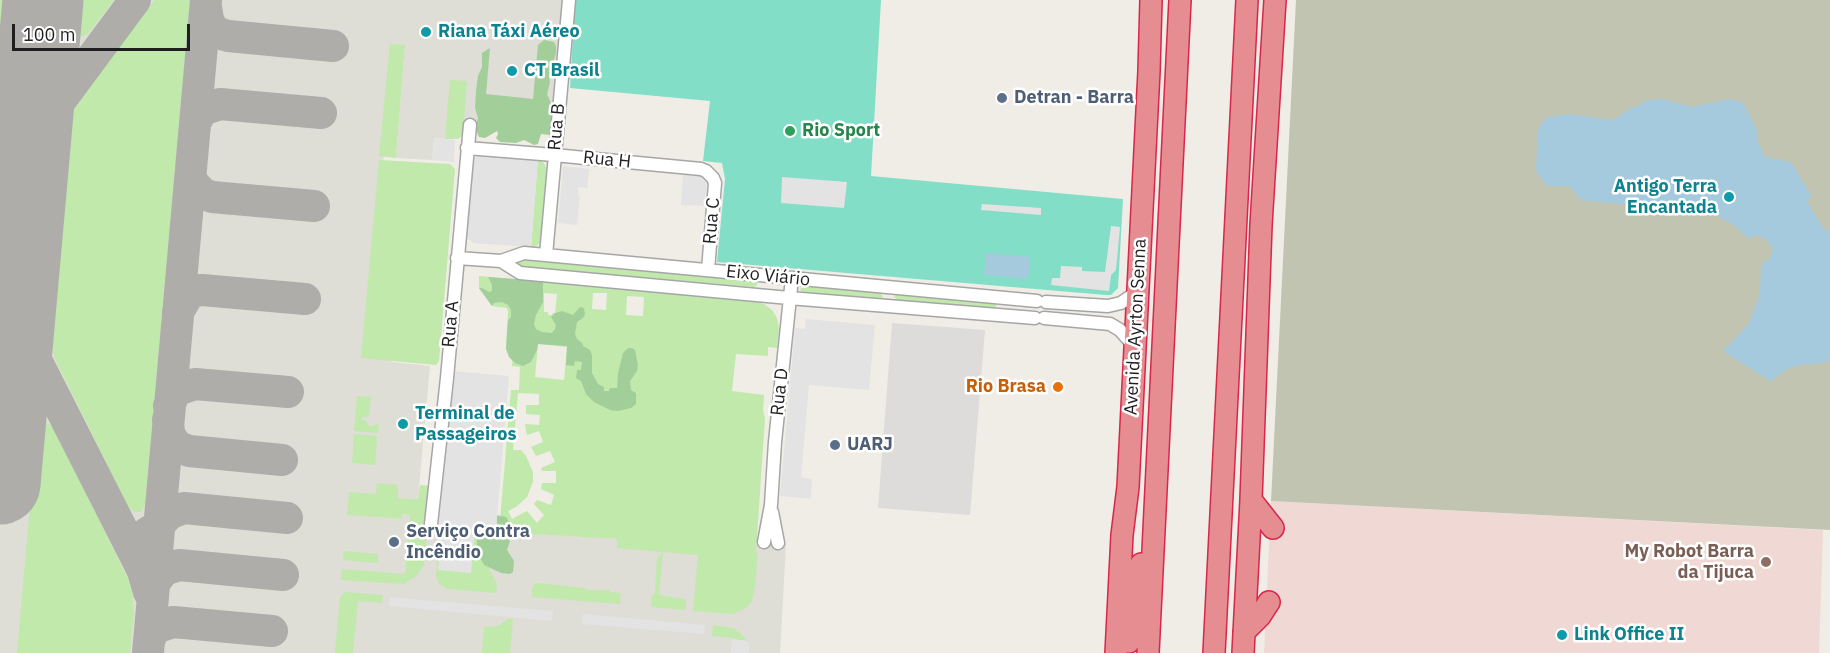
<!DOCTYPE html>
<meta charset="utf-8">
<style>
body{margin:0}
#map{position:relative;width:1830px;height:653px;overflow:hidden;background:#efede5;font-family:"IBM Plex Sans",sans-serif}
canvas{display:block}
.scale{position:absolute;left:12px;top:24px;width:178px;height:27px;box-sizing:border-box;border:3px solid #1f1f1f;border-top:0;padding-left:8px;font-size:18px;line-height:21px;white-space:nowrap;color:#1f1f1f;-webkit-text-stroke:4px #fff;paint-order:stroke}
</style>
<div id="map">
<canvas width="1830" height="653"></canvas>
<div class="scale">100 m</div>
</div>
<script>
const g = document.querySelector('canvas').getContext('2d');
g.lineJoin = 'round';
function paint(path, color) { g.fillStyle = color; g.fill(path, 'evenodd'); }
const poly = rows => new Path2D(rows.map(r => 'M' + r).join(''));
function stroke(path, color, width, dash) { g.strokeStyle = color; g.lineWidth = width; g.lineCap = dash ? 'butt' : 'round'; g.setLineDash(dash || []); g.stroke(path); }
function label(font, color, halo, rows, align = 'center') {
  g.font = font + ' "IBM Plex Sans",sans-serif'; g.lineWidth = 5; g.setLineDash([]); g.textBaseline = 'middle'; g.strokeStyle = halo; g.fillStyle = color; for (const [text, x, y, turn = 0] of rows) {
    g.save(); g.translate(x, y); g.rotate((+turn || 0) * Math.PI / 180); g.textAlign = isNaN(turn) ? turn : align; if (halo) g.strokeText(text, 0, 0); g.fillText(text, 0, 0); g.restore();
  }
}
const residential = poly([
 [892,323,985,330,970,515,878,508]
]);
const commercial = poly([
 [1271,501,1823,530,1819,653,1264,653]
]);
const airport = poly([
 [0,0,562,0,551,130,457,123,455,135,445,139,434,138,432,160,396,158,405,45,386,125,383,167,392,362,430,366,418,499,397,498,374,517,401,519,402,514,410,515,423,527,440,528,439,534,475,530,617,539,755,552,757,542,786,544,780,653,0,653]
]);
const construction = poly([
 [1296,0,1830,0,1830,530,1271,501]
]);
const grass = poly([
 [0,0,11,0,0,119],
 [76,0,114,0,88,34,81,37,74,34],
 [155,0,190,0,145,504,141,512,134,512,128,506,55,359,49,336,48,306,63,146,70,118,84,93],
 [390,44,405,45,396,158,379,156],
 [450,80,467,81,463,135,458,139,445,139],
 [538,159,544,163,547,170,540,242,537,246,531,247],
 [379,160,450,164,455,169,439,361,436,365,361,358],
 [520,260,755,281,757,281,757,285,754,287,519,267,516,264],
 [479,276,754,300,764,304,772,310,777,318,779,328,777,348,768,347,768,356,736,354,732,391,764,395,763,410,765,418,756,552,758,553,755,587,752,601,746,608,733,614,693,611,698,555,663,552,659,595,684,599,686,600,686,610,651,607,652,594,655,594,657,559,663,552,617,548,617,539,499,532,511,390,519,390,520,367,512,366,513,350,506,349,508,312,507,308,492,306,479,288],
 [544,293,557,294,555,313,553,313,552,315,548,315,548,312,544,312],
 [593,293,607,293,606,310,592,309],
 [627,296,644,297,643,316,626,315],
 [538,344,567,347,564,380,535,377],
 [518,393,539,394,539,405,526,405,526,414,540,415,539,425,525,424,527,435,539,431,543,442,531,447,536,456,550,451,555,462,541,468,542,471,556,471,556,483,542,483,541,489,554,495,551,505,537,500,534,504,544,515,537,523,527,511,512,519,508,511,516,507,527,497,533,482,533,472,526,456,521,450,513,450],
 [803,286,880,292,883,297,880,299,803,292,800,290],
 [898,294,993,302,996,305,996,307,992,309,897,300,894,296],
 [357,396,371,397,369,415,367,417,362,417,362,420,366,421,370,427,379,423,378,433,354,431],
 [44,423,50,424,53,427,130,583,132,592,134,612,130,653,17,653,36,438,39,427],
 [354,434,377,436,375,465,352,463],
 [377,483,398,485,398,498,418,499,420,485,430,486,424,565,416,576,404,584,341,580,342,569,405,574,410,515,402,514,402,519,347,515,349,492,376,494],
 [440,528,491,531,489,568,497,584,496,593,448,589,439,584,436,576],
 [344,551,378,554,378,563,343,560],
 [538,583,584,588,587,590,610,590,610,592,621,593,620,604,532,597,532,587,534,586,534,584],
 [345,592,383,595,382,603,358,601,353,653,335,653,340,597],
 [508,619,513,619,510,653,482,653,484,627,498,626],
 [713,625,732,628,740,633,747,641,733,639,733,638,712,636]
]);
const forest = poly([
 [544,40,554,42,556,46,556,53,549,76,550,83,547,94,555,112,554,133,550,135,541,134,538,144,534,145,524,140,516,143,500,142,496,138,498,134,497,131,485,138,479,137,475,128,478,118,475,108,476,91,478,76,482,67,482,53,490,48,486,94,533,99,538,45],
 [488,277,543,281,543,302,536,315,534,324,536,329,542,332,552,333,555,329,556,325,551,317,555,313,562,311,573,315,580,307,584,308,585,314,583,318,577,322,575,334,577,339,583,344,583,346,590,350,592,355,592,373,598,384,604,387,604,391,609,391,610,388,617,388,618,373,623,353,628,348,632,348,635,350,638,365,637,371,630,381,631,390,636,393,636,404,631,408,618,411,610,410,594,402,586,394,581,381,576,378,577,370,581,370,582,362,575,361,574,366,566,365,567,346,538,344,537,350,531,362,523,366,515,363,509,357,506,349,508,320,511,317,511,310,508,305,502,302,494,303,492,306,479,288,482,288,489,292,492,291,492,285],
 [496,515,506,517,511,526,510,531,504,534,510,541,507,550,514,561,513,572,510,574,501,573,484,565,477,552,477,538,482,530,488,529,493,532,501,532,497,526]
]);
const pitch = poly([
 [575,0,881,0,871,176,1123,199,1118,288,1111,295,1106,295,717,262,725,179,722,163,703,161,710,101,570,88]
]);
const parking = poly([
 [434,138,455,140,454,162,432,160],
 [480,155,538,159,531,247,474,243,468,239,466,232,474,162,475,158],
 [563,166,589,169,587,188,578,187,578,195,580,196,577,225,558,223],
 [683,175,707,176,705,206,681,205],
 [782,177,847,182,844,208,781,203],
 [982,204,1041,208,1041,215,981,210],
 [1111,226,1120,227,1116,270,1111,275,1109,291,1051,285,1052,278,1060,278,1061,266,1082,267,1082,271,1105,272],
 [806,319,875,325,869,390,809,385,801,477,812,479,811,499,780,496,795,328,805,329],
 [452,371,509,376,496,529,475,528,471,573,438,570,443,525,438,524],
 [389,597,553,611,552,621,389,606],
 [583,614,705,625,704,634,582,624],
 [732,639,747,641,749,645,749,653,731,653]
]);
const water = poly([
 [1662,99,1692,107,1729,99,1739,101,1745,106,1757,130,1757,140,1765,157,1791,162,1811,195,1807,202,1825,230,1830,230,1830,360,1820,364,1805,364,1789,368,1770,381,1723,351,1748,325,1760,294,1761,264,1768,261,1773,250,1766,239,1756,235,1749,239,1732,224,1713,214,1694,208,1668,209,1579,200,1577,195,1569,186,1547,186,1536,171,1538,130,1545,118,1569,114,1613,120,1629,109,1640,105,1647,100],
 [986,253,1030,257,1028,279,984,275]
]);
const taxiway = poly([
 [206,7,208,20,212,28,218,33,228,36,333,46],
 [41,27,43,51,48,62,53,66,62,70,71,70,80,68,87,62],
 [196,121,200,114,205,109,220,104,321,113],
 [29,162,32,146,43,124,135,0],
 [191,180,193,183,202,193,212,197,314,206],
 [16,305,26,337,34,356,137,559,143,571,149,592],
 [178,312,188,295,194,291,202,290,305,299],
 [169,406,174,394,180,389,195,384,288,392],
 [168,420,169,434,174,442,179,447,189,451,282,460],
 [4,441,8,410,15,397,20,393,33,389,39,389,50,393,56,399],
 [147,533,157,527,169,514,184,508,287,518],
 [154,583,164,570,179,565,283,575],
 [149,640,153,632,158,627,173,622,272,631],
 [148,653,206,0]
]);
const runway = poly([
 [0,484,43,0]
]);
const street = poly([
 [467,148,554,155,701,169,706,171,713,178,715,183,708,270],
 [546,255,569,0],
 [457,258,501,261,524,253,1037,301],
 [501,261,520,273,789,298,1035,318],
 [1046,302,1108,306,1121,303,1137,292],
 [1044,318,1110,324,1120,330,1134,346],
 [772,512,778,543],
 [431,524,447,378,470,125],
 [764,542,771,505,775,442,792,278]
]);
const highway = poly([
 [1251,500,1273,528],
 [1244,632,1260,616,1269,602],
 [1129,642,1136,587,1141,564],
 [1116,653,1122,535,1128,487,1149,71,1151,0],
 [1148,653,1180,0],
 [1214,653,1247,0],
 [1243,653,1251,500,1261,225,1275,0]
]);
const markers = [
 [426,32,6,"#0f9aa8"],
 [512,71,6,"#0f9aa8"],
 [1002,98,6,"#5c6f8a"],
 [790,131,6,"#2e9e5b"],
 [1729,197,6,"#0f9aa8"],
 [1058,387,6,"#e8710a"],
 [403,424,6,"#0f9aa8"],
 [835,445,6,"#5c6f8a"],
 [394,542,6,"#5c6f8a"],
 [1766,562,6,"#8d6e63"],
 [1562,635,6,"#0f9aa8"]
];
const cultureNames = [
 ["Riana Táxi Aéreo",438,32],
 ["CT Brasil",524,71],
 ["Antigo Terra",1717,187,"right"],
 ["Encantada",1717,208,"right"],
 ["Terminal de",415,414],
 ["Passageiros",415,435],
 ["Link Office II",1574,635]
];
const serviceNames = [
 ["Detran - Barra",1014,98],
 ["UARJ",847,445],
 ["Serviço Contra",406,532],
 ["Incêndio",406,553]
];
const streetNames = [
 ["Rua B",557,127,-85],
 ["Rua H",607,160,6],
 ["Rua C",712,221,-85],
 ["Eixo Viário",768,276,6],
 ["Rua A",451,324,-85],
 ["Avenida Ayrton Senna",1136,327,-87],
 ["Rua D",780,392,-84]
];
const leisureNames = [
 ["Rio Sport",802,131]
];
const foodNames = [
 ["Rio Brasa",1046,387]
];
const educationNames = [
 ["My Robot Barra",1754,552],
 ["da Tijuca",1754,573]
];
paint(residential, '#dddcdb');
paint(commercial, '#f0d9d4');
paint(airport, '#deddd6');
paint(construction, '#c1c4b0');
paint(grass, '#c1e9ab');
paint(forest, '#a2ce9a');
paint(pitch, '#83dec7');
paint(parking, '#e3e3e3');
paint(water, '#a5c9dd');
stroke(taxiway, '#aeada9', 32);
stroke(runway, '#aeada9', 81);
stroke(street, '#a6a6a6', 15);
stroke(highway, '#d9264b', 24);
stroke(street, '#fff', 12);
stroke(highway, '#e68d92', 21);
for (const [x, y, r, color] of markers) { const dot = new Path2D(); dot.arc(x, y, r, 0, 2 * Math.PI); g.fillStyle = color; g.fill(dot); stroke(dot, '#fff', 2); }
label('bold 18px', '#0d838f', '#fff', cultureNames, 'left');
label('bold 18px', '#4e5e75', '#fff', serviceNames, 'left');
label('18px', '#1f1f1f', '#fff', streetNames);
label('bold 18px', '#27864d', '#fff', leisureNames, 'left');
label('bold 18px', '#c56008', '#fff', foodNames, 'right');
label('bold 18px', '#785e54', '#fff', educationNames, 'right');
</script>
